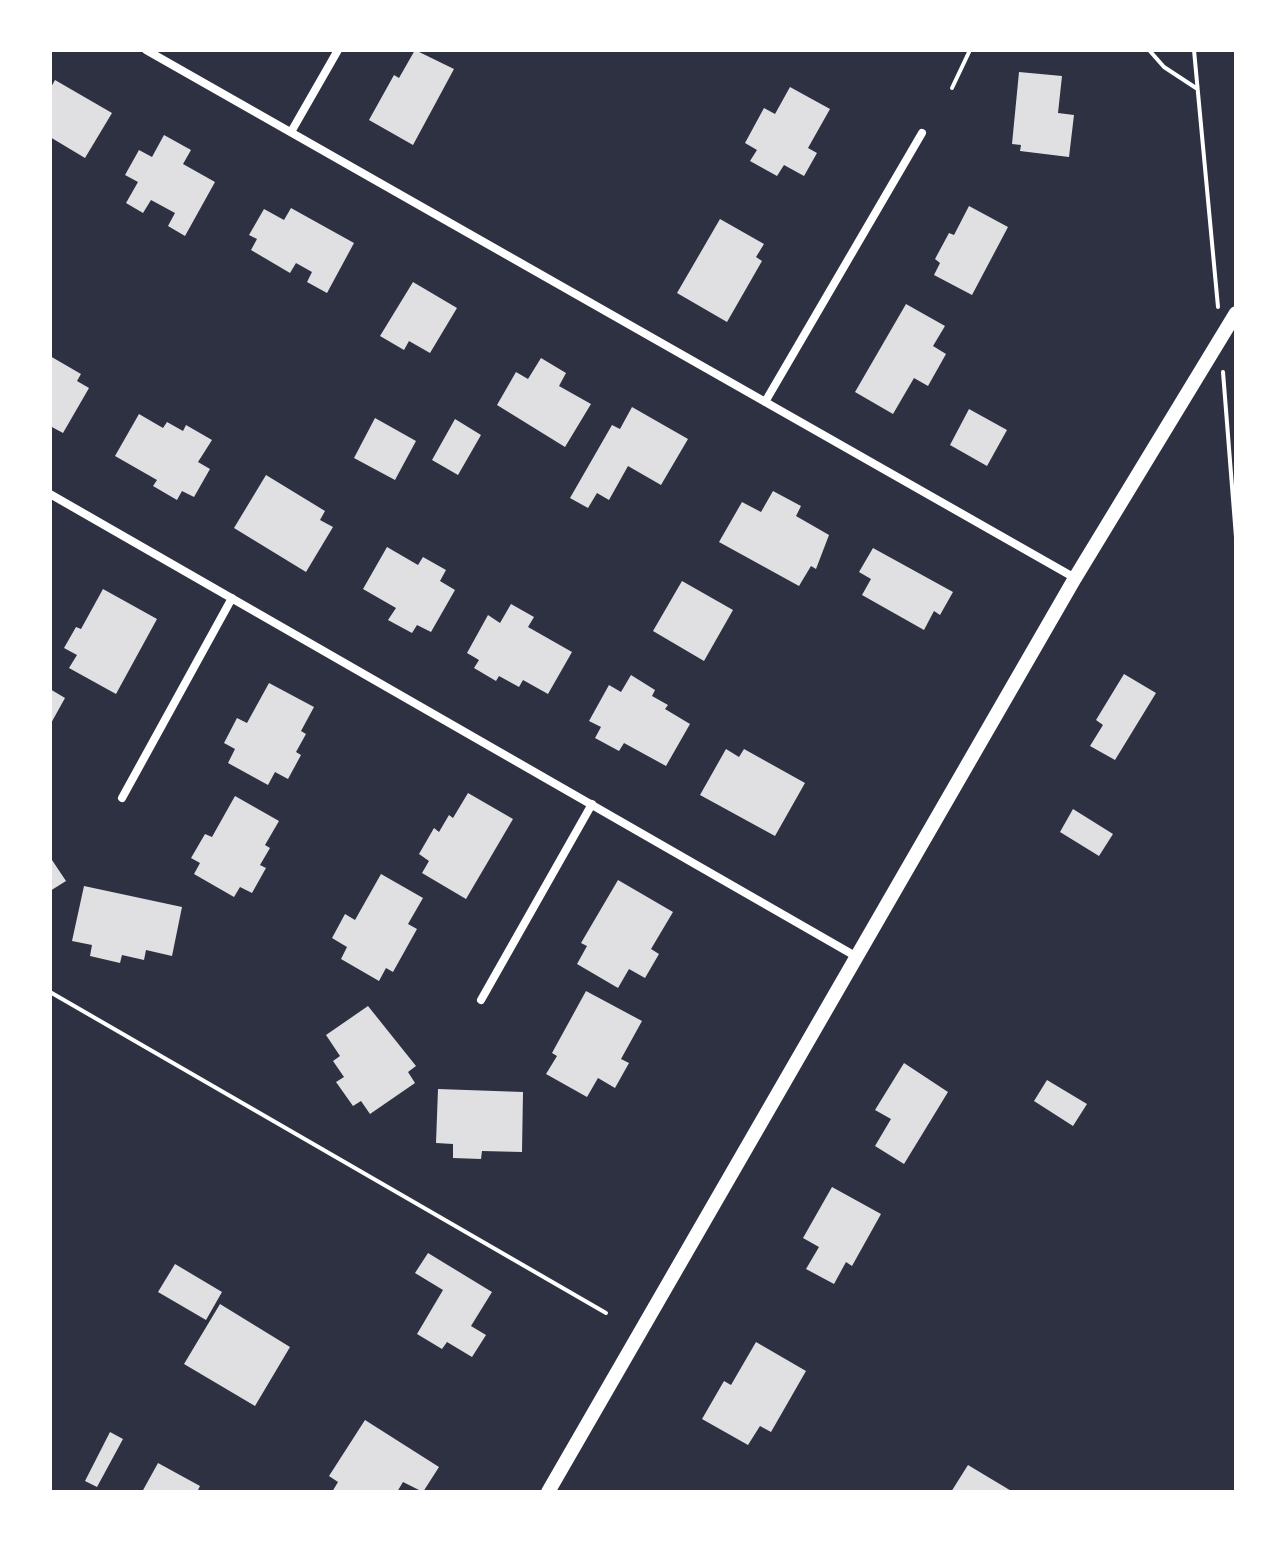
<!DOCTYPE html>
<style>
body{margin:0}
#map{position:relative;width:1286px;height:1542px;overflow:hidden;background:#2d3142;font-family:Barlow,sans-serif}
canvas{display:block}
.frame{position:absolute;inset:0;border:52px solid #fff;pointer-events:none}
</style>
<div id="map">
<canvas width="1286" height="1542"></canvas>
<div class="frame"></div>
</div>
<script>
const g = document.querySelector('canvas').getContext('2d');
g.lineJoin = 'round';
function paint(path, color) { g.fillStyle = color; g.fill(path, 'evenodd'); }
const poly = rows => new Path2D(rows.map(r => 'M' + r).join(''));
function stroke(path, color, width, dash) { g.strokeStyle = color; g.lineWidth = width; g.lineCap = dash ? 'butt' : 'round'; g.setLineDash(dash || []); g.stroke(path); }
const building = poly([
 [415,50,454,69,413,145,369,120,394,75,399,78],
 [1019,72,1062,76,1058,113,1074,115,1069,157,1020,151,1021,145,1012,144],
 [55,80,112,113,85,158,50,137,50,89],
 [790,87,830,109,808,148,817,153,804,176,784,165,777,176,750,161,757,150,745,143,764,108,775,114],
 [164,135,191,150,183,164,215,182,185,236,168,226,175,213,151,200,143,213,126,203,138,182,125,175,139,150,152,157],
 [969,206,1008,227,972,295,934,275,940,263,935,259,949,233,954,235],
 [291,208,354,243,327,293,307,282,312,272,296,263,290,273,251,250,257,239,249,235,264,209,284,220],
 [720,219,764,244,756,257,762,261,727,322,677,293],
 [413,282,457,308,430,353,409,341,404,350,380,336],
 [906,304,945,326,933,346,946,354,928,386,914,378,893,414,855,392],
 [50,356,81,374,77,381,89,388,63,433,50,426],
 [541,358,566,373,559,386,591,404,565,447,497,405,516,372,528,379],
 [632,407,688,439,661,485,628,466,609,500,597,493,588,508,570,498,612,425,620,429],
 [969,409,1007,430,987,466,950,445],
 [139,414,163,428,167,422,183,431,186,425,212,440,198,462,210,469,194,497,182,491,177,500,153,486,157,480,115,456],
 [375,418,416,441,395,480,354,458],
 [455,419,481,435,458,475,432,460],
 [266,475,325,511,320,520,333,527,306,572,234,528],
 [773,491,801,506,796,516,829,535,816,569,811,566,799,586,719,542,742,502,761,512],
 [387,547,418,565,423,557,446,570,440,581,455,590,431,632,417,625,412,633,388,620,396,608,363,589],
 [873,548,953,592,940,615,934,611,924,630,862,595,871,579,859,572],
 [682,581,733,610,704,661,653,631],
 [103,589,157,619,116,694,69,668,77,655,64,648,76,627,81,629],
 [511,604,534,617,528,627,572,652,548,694,523,680,519,687,499,676,496,681,474,668,479,660,467,653,488,615,500,623],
 [1124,674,1156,693,1115,760,1090,746,1103,725,1096,720],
 [631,675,655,690,652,696,668,705,665,709,690,724,666,766,624,743,619,751,595,738,601,727,589,721,609,685,621,692],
 [269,683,314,707,301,731,306,734,296,752,301,755,288,779,275,772,268,785,228,763,235,749,224,743,237,718,247,723],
 [50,689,65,698,50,725],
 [726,749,739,757,744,749,805,783,775,836,700,795],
 [468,793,513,819,466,899,422,873,429,861,419,854,434,828,439,832,449,815,453,818],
 [235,796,279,821,265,845,270,848,260,865,266,868,252,893,240,887,234,897,194,874,200,863,191,858,205,834,212,837],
 [1073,809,1113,834,1099,856,1060,832],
 [50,857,66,881,50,891],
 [381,874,423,898,408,924,417,929,393,972,386,968,379,981,341,959,347,947,332,938,345,914,355,920],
 [618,880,673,912,651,949,659,954,645,978,629,969,618,988,577,964,587,946,581,943],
 [84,886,182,907,172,956,146,950,144,960,122,955,120,963,90,956,92,945,72,941],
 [586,991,642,1021,621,1059,629,1063,615,1088,598,1078,587,1097,546,1074,557,1056,552,1053],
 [368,1006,416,1066,408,1072,415,1083,370,1114,361,1101,353,1106,336,1082,344,1077,333,1061,340,1056,326,1035],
 [904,1063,948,1092,904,1164,875,1146,891,1119,875,1110],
 [1047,1080,1087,1104,1073,1126,1034,1101],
 [438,1089,523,1092,522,1152,482,1151,481,1159,453,1158,453,1144,436,1143],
 [832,1187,881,1214,852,1266,846,1262,834,1284,806,1269,819,1247,803,1238],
 [428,1253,492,1292,471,1326,486,1335,472,1357,447,1342,442,1349,417,1334,443,1290,415,1273],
 [175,1264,222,1292,206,1320,158,1292],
 [220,1304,290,1347,255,1406,184,1364],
 [756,1342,806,1371,771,1432,760,1426,748,1445,702,1419,724,1381,731,1385],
 [365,1420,439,1467,423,1492,403,1482,397,1492,332,1492,338,1482,329,1476],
 [110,1432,123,1439,97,1487,85,1481],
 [158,1463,200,1486,197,1492,142,1492],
 [968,1465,1013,1492,951,1492]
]);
const path = poly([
 [1149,50,1164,67,1196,88],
 [1194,50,1218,307],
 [952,88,970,50],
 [1223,372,1236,537],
 [50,992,606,1313]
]);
const minor = poly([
 [146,50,1075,578],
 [291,132,338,50],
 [765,402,922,133],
 [50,494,857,957],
 [122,798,232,598],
 [481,1000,592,804]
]);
const tertiary = poly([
 [548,1492,1075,578,1236,313]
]);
paint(building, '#e0e0e3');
stroke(path, '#fff', 4);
stroke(minor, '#fff', 8);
stroke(tertiary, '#fff', 14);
</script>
